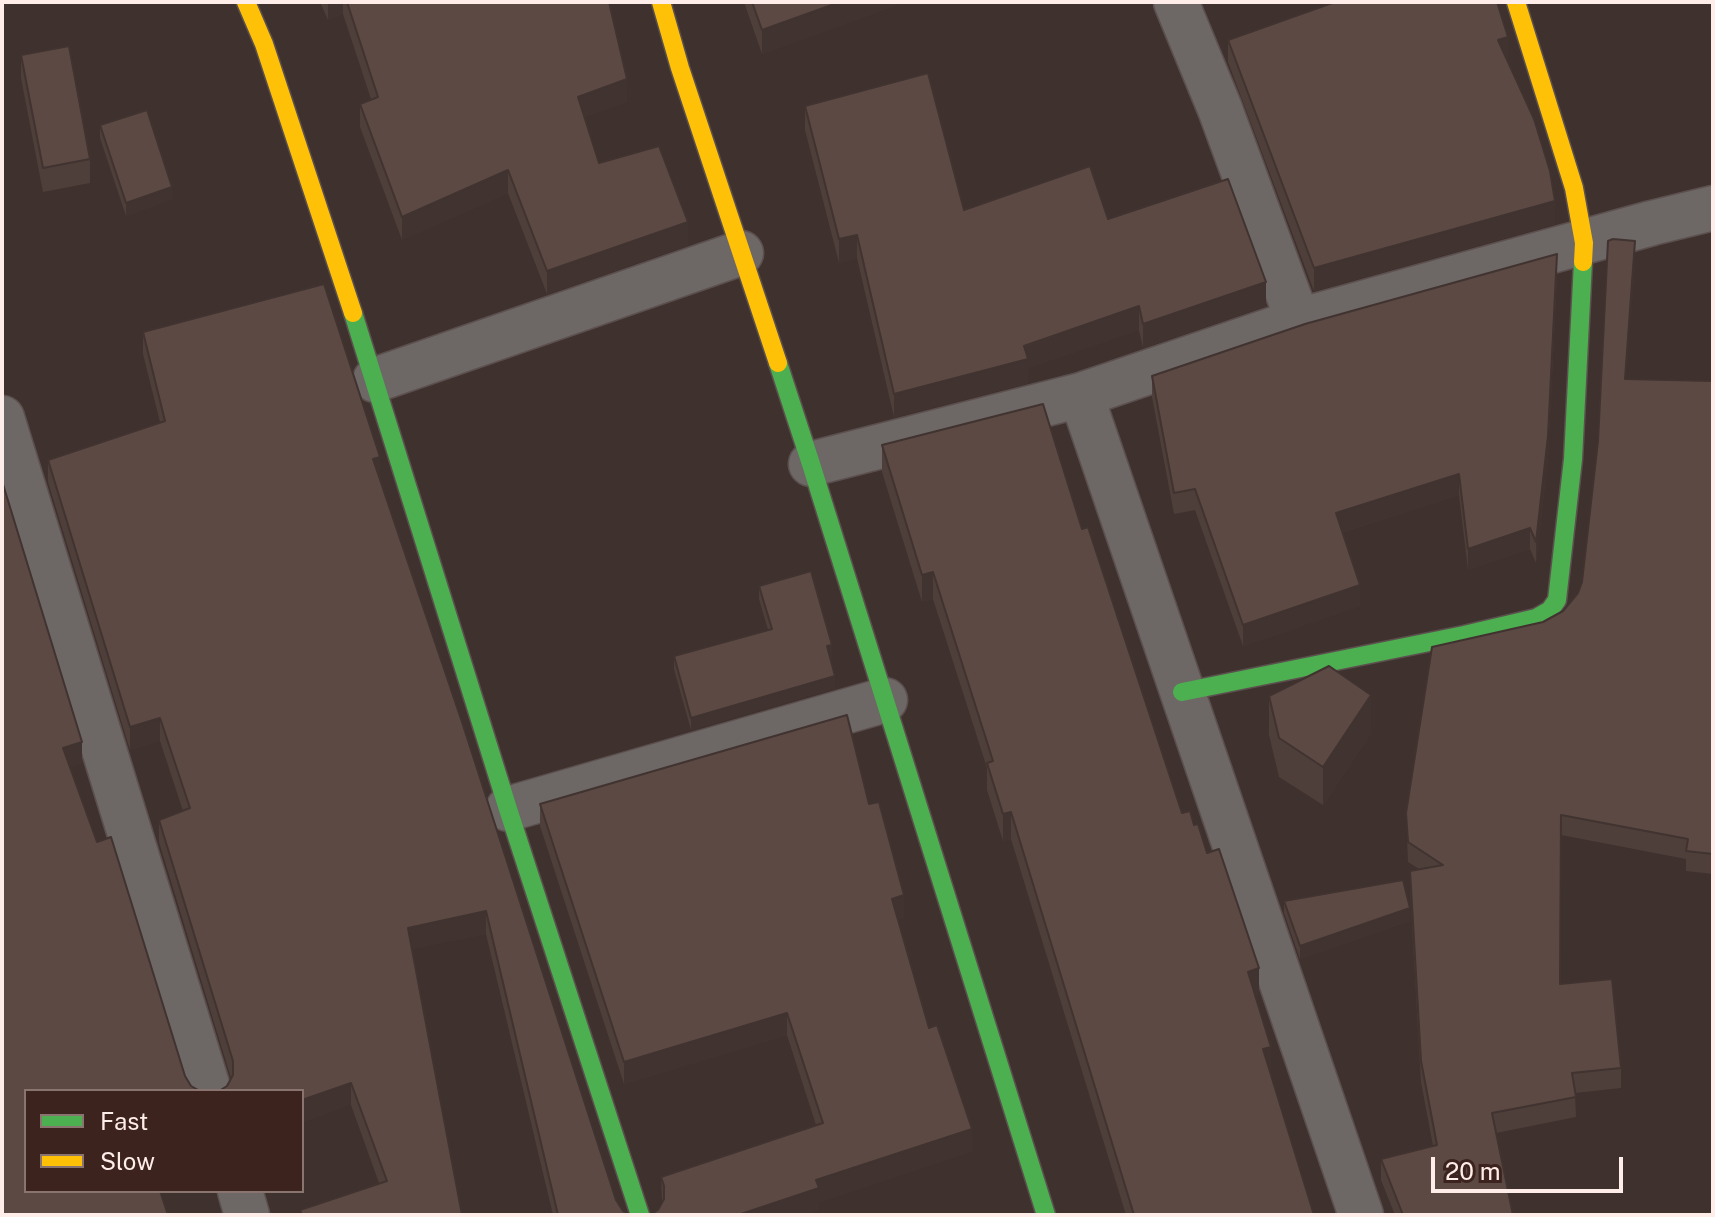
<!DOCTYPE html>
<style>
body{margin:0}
#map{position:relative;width:1715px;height:1217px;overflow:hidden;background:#3f312e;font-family:"Public Sans",sans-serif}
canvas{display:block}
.frame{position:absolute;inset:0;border:4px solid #ffede9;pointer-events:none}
.legend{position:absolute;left:24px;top:1089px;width:280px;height:104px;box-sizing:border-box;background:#3c231d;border:2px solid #8a746f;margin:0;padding:10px 14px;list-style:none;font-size:24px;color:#ffede9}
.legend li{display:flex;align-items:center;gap:16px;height:40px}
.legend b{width:40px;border:2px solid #8a746f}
.scale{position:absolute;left:1431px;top:1157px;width:192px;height:36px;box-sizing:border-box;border:4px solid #ffede9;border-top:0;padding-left:10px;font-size:24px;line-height:28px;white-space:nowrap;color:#ffede9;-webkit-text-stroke:6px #3c231d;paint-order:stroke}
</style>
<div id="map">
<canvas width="1715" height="1217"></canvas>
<div class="frame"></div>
<ul class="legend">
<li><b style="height:10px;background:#4caf50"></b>Fast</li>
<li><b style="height:10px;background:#ffc107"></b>Slow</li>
</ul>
<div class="scale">20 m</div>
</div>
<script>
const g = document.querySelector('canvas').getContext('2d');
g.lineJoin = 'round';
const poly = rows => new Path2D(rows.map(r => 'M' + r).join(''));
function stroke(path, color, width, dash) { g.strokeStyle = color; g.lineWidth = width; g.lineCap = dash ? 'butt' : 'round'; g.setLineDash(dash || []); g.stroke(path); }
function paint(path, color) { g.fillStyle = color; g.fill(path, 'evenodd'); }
const street = poly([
 [1176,2,1220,109,1298,321],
 [375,380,741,253],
 [1081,395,1361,1215],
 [2,418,209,1091],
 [811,464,1081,395,1298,321,1652,223,1713,208],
 [508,809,885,700],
 [240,1191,247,1215]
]);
const fast = poly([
 [353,313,508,809,640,1215],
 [778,363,811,464,1046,1215],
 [1182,692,1464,635,1536,618,1550,610,1557,600,1573,459,1583,262]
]);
const slow = poly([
 [246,2,264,44,353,313],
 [661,2,680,68,778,363],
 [1516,2,1574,188,1584,243,1583,262]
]);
const wall = poly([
 [320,2,609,2,627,102,585,117,599,163,688,245,547,294,508,193,402,240,360,127,360,104,371,99,343,14,328,20],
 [744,2,897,2,897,5,762,54],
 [1228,40,1508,60,1555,224,1314,291,1228,62],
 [21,55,90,159,90,183,43,192,21,78],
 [805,106,964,210,1108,219,1266,306,1143,348,1139,330,1028,368,1028,383,894,417,857,258,839,263,805,130],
 [100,125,172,199,126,216,100,138],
 [1635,262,1626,379,1713,381,1713,874,1686,871,1686,859,1561,835,1560,984,1621,1068,1621,1088,1575,1093,1576,1117,1496,1133,1513,1215,1395,1215,1381,1180,1381,1159,1433,1146,1421,1082,1410,891,1410,871,1419,869,1408,862,1406,813,1543,622,1563,611,1578,593,1582,582],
 [1557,275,1548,457,1536,563,1530,549,1468,570,1459,495,1343,532,1360,606,1243,646,1195,510,1174,514,1152,397,1152,376],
 [143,332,380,479,616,1200,623,1211,631,1215,553,1215,486,934,412,949,462,1215,300,1215,300,1210,379,1183,351,1105,227,1086,231,1078,159,842,159,820,183,811,160,741,130,750,48,482,48,460,160,422,143,354],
 [882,445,1082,529,1182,813,1194,825,1207,853,1259,995,1256,996,1271,1074,1314,1215,1126,1215,1011,839,1003,841,987,790,987,768,933,599,922,602,882,472],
 [759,586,832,657,830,658,835,688,691,730,674,669,674,656,768,630,759,599],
 [1269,696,1371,733,1323,805,1279,777,1269,735],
 [540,804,869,804,904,917,898,919,929,1028,972,1151,819,1202,819,1210,804,1215,650,1215,658,1210,662,1202,661,1177,816,1125,787,1035,624,1084,540,826],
 [1284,901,1410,921,1300,959,1284,913]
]);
const shadedWall = poly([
 [328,2,343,2,343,14,328,20],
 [840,2,897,2,897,5,762,54,762,30],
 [1508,37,1508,60,1498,63,1498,40],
 [627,79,627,102,578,120,578,97],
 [508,170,508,193,402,240,402,217],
 [172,187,172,199,126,216,126,203],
 [1555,201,1555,224,1314,291,1314,268],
 [688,222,688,245,547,294,547,271],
 [857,235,857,258,839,263,839,239],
 [1635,241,1635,262,1625,399,1625,379],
 [1557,254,1548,457,1536,563,1536,542],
 [1266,282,1266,306,1143,348,1143,324],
 [1139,306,1139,330,1028,368,1028,383,894,417,894,394],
 [380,457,380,480,373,459],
 [1459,474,1459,495,1336,534,1336,513],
 [1530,528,1530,549,1468,570,1468,549],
 [933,572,933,599,922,602,922,575],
 [1360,585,1360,606,1243,646,1243,625],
 [832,645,832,657,827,659,827,646],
 [835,676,835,688,691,730,691,718],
 [1371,695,1371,733,1323,805,1323,767],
 [160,718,160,741,130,750,130,727],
 [82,742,82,764,63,770,63,748],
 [1011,812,1011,839,1003,841,1003,814],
 [904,895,904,917,892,921,892,899],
 [1410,908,1410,921,1300,959,1300,946],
 [486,911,486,934,408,950,408,928],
 [1259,968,1259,995,1248,999,1248,972],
 [787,1013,787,1035,624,1084,624,1062],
 [1271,1047,1271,1074,1263,1049],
 [351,1083,351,1105,302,1123,302,1100],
 [972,1129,972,1151,819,1202,819,1210,804,1215,738,1215,816,1180]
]);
const building = poly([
 [347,2,609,2,627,79,578,97,599,163,659,146,688,222,547,271,508,170,402,217,360,104,378,97,347,2],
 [752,2,840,2,762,30,752,2],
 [1335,2,1497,2,1508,37,1498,40,1534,119,1550,171,1555,201,1314,268,1228,40,1335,2],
 [69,46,90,159,43,168,21,55,69,46],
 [928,73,964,210,1090,166,1108,219,1228,179,1266,282,1143,324,1139,306,1024,346,1028,359,894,394,857,235,839,239,805,106,928,73],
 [147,110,172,187,126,203,100,125,147,110],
 [1613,239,1635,241,1625,379,1713,381,1713,854,1686,851,1688,839,1561,815,1560,984,1612,979,1621,1068,1572,1073,1576,1097,1492,1113,1513,1215,1403,1215,1381,1159,1437,1145,1421,1061,1410,871,1443,865,1408,842,1406,813,1432,647,1543,622,1563,611,1578,593,1582,582,1598,441,1608,241,1613,239],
 [1557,254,1548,436,1536,542,1530,528,1468,549,1459,474,1336,513,1360,585,1243,625,1195,489,1174,493,1152,376,1305,324,1557,254],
 [324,284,380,457,373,459,462,722,616,1200,623,1211,631,1215,558,1215,486,911,408,928,462,1215,302,1215,300,1210,387,1181,351,1083,302,1100,302,1091,219,1091,227,1086,233,1075,233,1061,159,820,190,808,160,718,130,727,48,460,165,421,143,332,324,284],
 [1043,404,1082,529,1088,527,1182,813,1190,811,1194,825,1198,824,1207,853,1219,849,1259,968,1248,972,1271,1047,1263,1049,1314,1215,1134,1215,1011,812,1003,814,987,763,993,761,933,572,922,575,882,445,1043,404],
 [2,481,82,742,63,748,97,842,111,837,185,1076,191,1086,200,1091,26,1091,26,1191,160,1191,168,1215,2,1215,2,481],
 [811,571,832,645,827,646,835,676,691,718,674,656,772,629,759,586,811,571],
 [1329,666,1371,695,1323,767,1279,738,1269,696,1329,666],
 [847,715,869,804,879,802,904,895,892,899,929,1028,937,1025,972,1129,816,1180,819,1188,738,1215,650,1215,658,1210,664,1199,664,1186,661,1177,823,1123,787,1013,624,1062,540,804,847,715],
 [1403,880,1410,908,1300,946,1284,901,1403,880]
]);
stroke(street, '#5c504e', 47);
stroke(fast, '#5c504e', 21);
stroke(slow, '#5c504e', 21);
stroke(street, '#6d6766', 44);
stroke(fast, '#4caf50', 18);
stroke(slow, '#ffc107', 18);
paint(wall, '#4f3f3a');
paint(shadedWall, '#403330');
paint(building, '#5c4944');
stroke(building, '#403330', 2);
</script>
